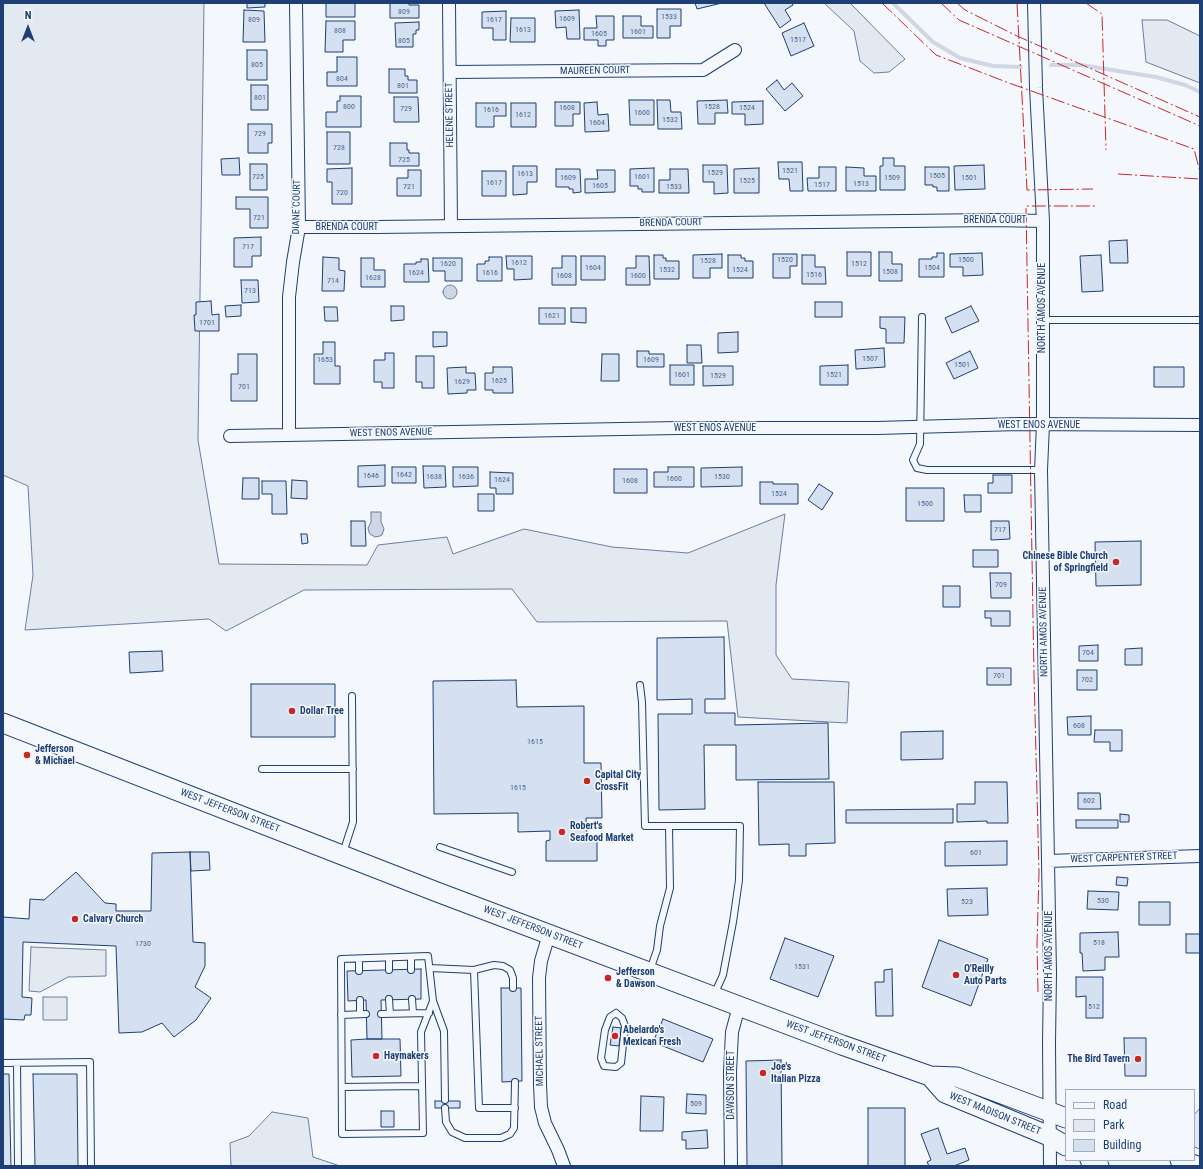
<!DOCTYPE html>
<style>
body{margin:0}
#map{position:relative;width:1203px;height:1169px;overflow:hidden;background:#f4f7fb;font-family:"Roboto Condensed",sans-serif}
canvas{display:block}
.frame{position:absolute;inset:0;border:4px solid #1d3f73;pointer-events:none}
.legend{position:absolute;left:1065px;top:1089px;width:130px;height:72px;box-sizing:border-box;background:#f4f7fb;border:1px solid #9eadc5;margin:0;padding:5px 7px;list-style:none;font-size:12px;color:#1d3f73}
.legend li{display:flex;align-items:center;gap:8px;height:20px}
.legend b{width:20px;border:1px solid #9eadc5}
.north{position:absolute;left:8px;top:8px;width:40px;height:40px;-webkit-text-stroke:3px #f4f7fb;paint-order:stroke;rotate:0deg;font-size:11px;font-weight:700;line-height:16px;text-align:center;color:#1d3f73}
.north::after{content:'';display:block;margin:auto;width:14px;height:18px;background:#1d3f73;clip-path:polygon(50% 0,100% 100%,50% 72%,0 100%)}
</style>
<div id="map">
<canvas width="1203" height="1169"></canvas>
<div class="frame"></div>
<ul class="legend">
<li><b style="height:5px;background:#f4f7fb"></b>Road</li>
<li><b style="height:11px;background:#e3e9f0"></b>Park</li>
<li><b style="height:11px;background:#d5e0f0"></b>Building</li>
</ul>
<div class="north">N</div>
</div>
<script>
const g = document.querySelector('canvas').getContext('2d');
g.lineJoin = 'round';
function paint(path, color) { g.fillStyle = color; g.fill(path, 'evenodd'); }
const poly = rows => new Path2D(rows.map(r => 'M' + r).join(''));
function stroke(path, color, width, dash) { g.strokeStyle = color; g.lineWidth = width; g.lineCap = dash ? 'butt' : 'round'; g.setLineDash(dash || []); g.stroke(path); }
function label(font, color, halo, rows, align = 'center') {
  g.font = font + ' "Roboto Condensed",sans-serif'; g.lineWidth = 3; g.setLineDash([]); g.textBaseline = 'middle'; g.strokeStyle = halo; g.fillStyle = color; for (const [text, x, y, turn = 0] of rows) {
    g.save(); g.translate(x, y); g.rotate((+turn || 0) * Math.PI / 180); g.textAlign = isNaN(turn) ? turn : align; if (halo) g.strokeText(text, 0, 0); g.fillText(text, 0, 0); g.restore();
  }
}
const green = poly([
 [3,3,204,3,198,440,219,564,367,565,378,545,447,537,453,554,524,529,612,547,688,553,785,514,776,585,776,655,792,679,849,682,847,723,738,717,727,621,537,622,512,589,304,590,226,631,209,619,25,630,33,575,28,486,3,475,3,3],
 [824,3,850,3,905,59,889,72,874,73,860,61,854,31,824,3],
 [1142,20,1167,20,1200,36,1200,83,1146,62,1142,20],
 [31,947,106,950,106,976,68,977,40,992,29,991,31,947],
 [43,997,67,997,67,1020,43,1020,43,997],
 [1200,1108,1200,1149,1194,1147,1194,1115,1200,1108],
 [272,1112,308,1118,313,1157,340,1166,231,1166,230,1143,249,1136,272,1112]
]);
const water = poly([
 '443 292a7 7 0 1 1 14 0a7 7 0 1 1-14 0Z',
 [371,512,381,512,381,522,384,529,382,535,380,536,375,537,370,534,369,532,368,528,371,522,371,512]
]);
const stream = poly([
 [893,3,933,42,960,58,993,66,1021,67],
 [1051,65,1081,65,1156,77,1185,85,1200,92]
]);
const building = poly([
 [247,3,265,3,265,7,247,8,247,3],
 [326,3,355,3,355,17,326,17,326,3],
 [390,3,409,3,409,5,419,5,419,18,390,18,390,3],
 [695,3,722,3,697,9,695,3],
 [764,3,792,3,793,5,785,10,791,20,780,28,764,3],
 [657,9,681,9,681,26,670,26,670,38,657,38,657,9],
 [244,10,264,11,265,42,243,42,244,10],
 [579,10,580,39,567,39,566,27,556,28,555,11,579,10],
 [506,11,506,40,493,40,493,28,482,28,482,12,506,11],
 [596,16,614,16,614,40,606,40,606,46,598,46,598,40,584,40,584,28,597,28,596,16],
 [623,16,641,16,641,26,653,26,653,38,623,38,623,16],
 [511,18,535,18,535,42,510,42,511,18],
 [326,21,355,21,355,40,343,40,343,52,325,52,326,21],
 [419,22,419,30,416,30,416,34,413,34,413,47,396,47,395,23,419,22],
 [804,23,814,46,791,56,782,33,804,23],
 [247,50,267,50,267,80,247,80,247,50],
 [337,57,357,57,357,86,327,86,327,72,337,72,337,57],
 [389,69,405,69,405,76,408,76,408,80,417,80,417,93,389,93,389,69],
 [777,80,784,90,792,83,803,96,785,111,766,89,777,80],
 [251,85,268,85,268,110,251,110,251,85],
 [340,96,361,96,361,127,326,127,326,112,337,112,337,101,340,101,340,96],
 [394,97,418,97,419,122,394,122,394,97],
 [629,100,654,100,654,125,630,125,629,100],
 [657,100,670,100,671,112,681,112,682,129,658,129,657,100],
 [727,100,728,113,715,113,715,124,698,124,697,101,727,100],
 [763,101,763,124,745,125,745,114,732,114,732,102,763,101],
 [555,102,580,102,580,114,573,114,573,126,555,126,555,102],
 [597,102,598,115,608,114,609,131,585,132,584,103,597,102],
 [476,103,506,103,506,116,494,116,494,127,476,127,476,103],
 [511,103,536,103,536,127,511,127,511,103],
 [248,124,272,124,272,143,268,143,268,153,248,153,248,124],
 [327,132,350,132,350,164,327,164,327,132],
 [390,143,407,143,407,150,409,150,409,153,419,153,419,166,390,166,390,143],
 [239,158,240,175,222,175,221,159,239,158],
 [883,158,894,158,894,166,905,166,905,190,880,190,880,166,883,166,883,158],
 [778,162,802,162,803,191,790,191,789,179,779,179,778,162],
 [250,164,267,164,267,190,250,190,250,164],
 [703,165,727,165,728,193,714,194,714,182,703,182,703,165],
 [984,165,985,189,955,190,954,166,984,165],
 [513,166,537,166,537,182,527,182,527,194,513,195,513,166],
 [819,167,836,167,836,191,808,191,807,178,819,178,819,167],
 [846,167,864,168,864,176,876,176,876,191,846,191,846,167],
 [925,167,949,167,949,191,937,191,937,187,933,187,933,185,925,185,925,167],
 [352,168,352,204,332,204,332,182,327,182,327,169,352,168],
 [654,168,654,192,642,192,642,189,638,189,638,186,630,186,630,169,654,168],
 [759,168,759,193,734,193,734,169,759,168],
 [556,169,580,169,581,192,573,193,573,189,569,189,569,187,556,187,556,169],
 [670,169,688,169,689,193,659,193,659,180,670,180,670,169],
 [408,170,421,170,421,196,397,196,397,178,408,178,408,170],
 [597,170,615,170,615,192,585,193,585,179,598,179,597,170],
 [482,171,506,171,506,196,482,196,482,171],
 [236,197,268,197,268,228,250,228,250,209,236,209,236,197],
 [261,237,261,256,252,256,252,267,234,267,234,238,261,237],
 [1127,240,1128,263,1110,263,1109,241,1127,240],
 [847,252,871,252,871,276,847,276,847,252],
 [879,252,892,252,892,264,902,264,902,281,879,281,879,252],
 [937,253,944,253,944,277,919,277,919,259,932,259,932,257,937,257,937,253],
 [982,253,983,275,963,276,963,267,950,267,950,254,982,253],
 [722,254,722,268,710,268,710,278,693,278,693,255,722,254],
 [773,254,797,254,797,266,790,266,790,278,773,278,773,254],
 [654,255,663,255,663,258,666,258,666,261,679,261,679,279,654,279,654,255],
 [728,255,741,255,741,258,745,258,745,261,753,261,753,278,728,278,728,255],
 [802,255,815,255,815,267,825,267,826,284,802,284,802,255],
 [1101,255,1103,291,1082,292,1080,256,1101,255],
 [506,256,532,256,532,279,514,280,514,269,507,269,506,256],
 [562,256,576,256,576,285,552,285,552,268,562,268,562,256],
 [581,256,605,256,605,280,581,280,581,256],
 [636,256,649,256,650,285,626,285,626,268,636,268,636,256],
 [323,257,339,258,339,270,345,271,344,291,322,291,323,257],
 [489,257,502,257,502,281,477,281,477,264,485,264,485,261,489,261,489,257],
 [361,258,374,258,374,270,385,270,385,287,361,287,361,258],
 [433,258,462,258,462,281,445,281,445,271,433,271,433,258],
 [421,259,428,259,429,282,404,282,404,264,416,264,416,262,421,262,421,259],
 [241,280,258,280,259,302,242,303,241,280],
 [211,301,212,315,219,314,219,331,195,331,194,315,196,315,196,302,211,301],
 [815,302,842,302,842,317,815,317,815,302],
 [241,305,241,316,226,317,225,306,241,305],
 [391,306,404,306,404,320,391,321,391,306],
 [971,306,979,321,952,333,945,318,971,306],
 [324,307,337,307,338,321,325,321,324,307],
 [539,308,565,308,565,324,539,324,539,308],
 [571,308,586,308,586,323,571,322,571,308],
 [880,317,905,317,904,343,886,343,886,329,880,328,880,317],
 [433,332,447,332,447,346,433,347,433,332],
 [738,332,738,352,718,353,718,333,738,332],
 [323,342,335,342,335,366,340,366,340,384,314,384,314,354,323,354,323,342],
 [687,345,701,345,702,363,687,363,687,345],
 [884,348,885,367,856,369,855,350,884,348],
 [637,351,649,351,649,354,664,354,664,367,637,367,637,351],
 [970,351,978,368,954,379,946,363,970,351],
 [385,353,394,353,394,388,382,388,382,382,374,382,374,360,385,360,385,353],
 [238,354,257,354,257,401,231,401,231,374,238,374,238,354],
 [602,354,619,354,619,381,601,381,602,354],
 [416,356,434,356,434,388,422,388,422,382,416,382,416,356],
 [670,365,694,365,694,385,670,385,670,365],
 [848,365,848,385,820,385,820,366,848,365],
 [703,366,733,366,733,385,703,386,703,366],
 [466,367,466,373,475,373,476,390,467,390,467,393,448,394,447,368,466,367],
 [493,367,512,367,513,393,493,393,493,390,485,390,485,373,493,373,493,367],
 [1154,367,1184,367,1184,387,1154,387,1154,367],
 [385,465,385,486,358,487,358,466,385,465],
 [423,466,445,466,446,487,424,488,423,466],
 [392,467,416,467,416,483,392,483,392,467],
 [453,467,478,467,478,486,453,487,453,467],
 [668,467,694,467,694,487,654,487,654,472,668,472,668,467],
 [742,467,742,486,701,487,701,468,742,467],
 [614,469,647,469,647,493,614,493,614,469],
 [490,472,513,473,513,494,496,494,496,488,490,488,490,472],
 [993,475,1012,475,1012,493,988,493,988,483,993,483,993,475],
 [243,478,259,478,259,499,242,499,243,478],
 [292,480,307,481,307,499,291,498,292,480],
 [262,481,286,481,287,514,272,514,272,494,262,494,262,481],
 [760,482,773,482,773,484,798,484,798,504,760,504,760,482],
 [819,484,833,493,822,510,808,500,819,484],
 [906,488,944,488,944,521,906,521,906,488],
 [478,494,494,494,494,511,478,511,478,494],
 [964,495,981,495,981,512,965,512,964,495],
 [351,521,365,521,366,546,351,546,351,521],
 [991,521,1009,521,1010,539,991,540,991,521],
 [301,534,307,534,308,543,302,544,301,534],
 [1141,541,1141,585,1096,586,1095,542,1141,541],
 [973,550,998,550,998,567,973,567,973,550],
 [990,573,1011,573,1011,598,991,598,990,573],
 [943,586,960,586,960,607,943,607,943,586],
 [985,611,1010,611,1010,626,991,626,991,618,985,618,985,611],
 [724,637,725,699,705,699,705,713,735,713,735,725,828,723,829,779,736,780,736,745,704,745,705,809,659,810,658,714,692,714,692,699,657,700,657,638,724,637],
 [1098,645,1098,661,1079,661,1079,646,1098,645],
 [1142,648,1142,665,1125,665,1125,649,1142,648],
 [162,651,163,671,130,673,129,652,162,651],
 [987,668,1011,668,1011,685,987,685,987,668],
 [1077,670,1097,670,1097,690,1077,690,1077,670],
 [516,680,517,707,584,706,584,763,601,763,602,818,586,818,587,839,597,839,597,861,546,861,546,841,550,840,550,831,518,832,518,813,434,814,433,681,516,680],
 [251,684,335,684,335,737,251,737,251,684],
 [1091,716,1091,735,1068,735,1067,717,1091,716],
 [1095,730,1122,730,1122,751,1110,751,1110,742,1094,742,1095,730],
 [943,731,943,759,901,760,901,732,943,731],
 [758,782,834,782,835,843,806,844,806,856,789,856,789,844,759,845,758,782],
 [975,782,1007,782,1008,823,987,823,987,821,957,822,957,804,975,804,975,782],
 [1078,793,1100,793,1101,809,1078,809,1078,793],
 [953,809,953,823,846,823,846,810,953,809],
 [1120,814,1129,815,1129,822,1120,822,1120,814],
 [1076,820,1118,820,1118,828,1076,828,1076,820],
 [1007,841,1007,865,945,866,945,842,1007,841],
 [190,852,193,942,205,943,205,966,195,987,211,998,196,1020,174,1037,162,1023,142,1032,119,1033,116,946,23,942,22,997,32,998,31,1015,25,1015,24,1020,3,1019,3,917,29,919,30,899,44,900,76,872,105,903,116,904,116,911,151,911,152,853,190,852],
 [190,852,209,852,210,870,191,871,190,852],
 [1117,877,1128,878,1127,886,1116,885,1117,877],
 [987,888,988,915,948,916,947,889,987,888],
 [1088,891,1119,892,1118,910,1087,909,1088,891],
 [1139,902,1170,902,1170,925,1139,925,1139,902],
 [1118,932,1119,957,1105,957,1105,970,1083,971,1082,953,1080,953,1080,933,1118,932],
 [1186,934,1200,934,1200,953,1186,953,1186,934],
 [785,938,834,956,818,997,770,979,785,938],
 [939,940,988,959,971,1006,922,987,939,940],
 [421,969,421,999,381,1000,382,1039,367,1039,366,1000,348,1001,347,971,421,969],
 [892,969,893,1016,876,1016,875,982,884,982,884,970,892,969],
 [1076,977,1103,977,1103,1018,1086,1018,1086,996,1076,997,1076,977],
 [501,988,521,988,522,1081,502,1082,501,988],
 [663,1019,713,1039,703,1062,653,1042,663,1019],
 [613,1027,621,1028,619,1046,610,1045,613,1027],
 [1124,1038,1146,1038,1146,1076,1125,1076,1124,1038],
 [367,1039,400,1039,401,1076,352,1077,351,1040,367,1039],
 [781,1060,782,1166,747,1166,746,1061,781,1060],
 [3,1074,9,1074,11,1166,3,1166,3,1074],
 [33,1074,77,1074,78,1166,35,1166,33,1074],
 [687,1094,706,1095,706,1114,686,1113,687,1094],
 [641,1096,664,1097,663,1131,640,1131,641,1096],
 [435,1101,460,1101,460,1108,435,1108,435,1101],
 [868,1108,905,1108,905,1166,868,1166,868,1108],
 [381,1111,394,1111,394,1127,381,1127,381,1111],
 [938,1128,947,1154,965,1148,969,1160,954,1166,929,1166,927,1162,931,1160,921,1134,938,1128],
 [707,1130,708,1148,686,1149,686,1140,682,1140,682,1132,707,1130]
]);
const lane = poly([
 [922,317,920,444,913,460,917,468,927,470,1041,470],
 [1042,320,1200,320],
 [640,685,642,702,645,826,740,826,739,880,733,922,723,975,714,995],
 [262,769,353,769],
 [440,847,512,872],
 [343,853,353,822,352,696],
 [411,957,411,970],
 [389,958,389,970],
 [359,959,359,971],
 [430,968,474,970,479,1108,515,1108],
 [474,970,494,965,503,966,510,970,513,978,513,988],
 [650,970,657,950,660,926,670,888,669,826],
 [389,999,390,1014],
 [412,999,413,1013],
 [360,1000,360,1014],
 [433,1001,421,1032,423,1133,342,1134,341,959,428,956,433,1001,444,1031,445,1100],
 [616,1013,622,1018,625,1026,621,1063,616,1067,604,1066,601,1058,605,1030,610,1017,616,1013],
 [381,1014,429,1013],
 [341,1015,366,1014],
 [3,1063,90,1062,91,1166],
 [17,1063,18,1166],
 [342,1087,422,1086],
 [445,1108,446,1122,452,1132,465,1138,501,1138,510,1134,514,1128,515,1082]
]);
const street = poly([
 [449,3,451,226],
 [1034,3,1036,88,1043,221,1043,424,1041,470,1050,973,1049,1043,1050,1166],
 [450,72,703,70,735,50],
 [299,227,376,227,993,220,1043,221],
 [289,435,289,297,293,262,299,227,296,3],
 [230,436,678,428,877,428,1019,424,1200,425],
 [1048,861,1200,856],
 [549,934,541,961,539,978,540,1084,541,1107,545,1123,558,1150,564,1166],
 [731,1166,730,1072,732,1032,739,1006]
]);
const primary = poly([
 [3,723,437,892,842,1045,930,1076,957,1077,1066,1118],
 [930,1076,945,1093,1049,1136,1066,1146],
 [1090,1160,1099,1166],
 [1180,1160,1197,1166]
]);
const power = poly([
 [882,3,936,55,1009,83,1194,149,1200,172],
 [941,3,959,20,1200,126],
 [957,3,965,10,1017,36,1200,117],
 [1017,3,1027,190,1093,189],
 [1086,3,1102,14,1106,150],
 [1118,174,1200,179],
 [1038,992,1037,945,1039,872,1034,675,1026,206,1095,206]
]);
const markers = [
 [1116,562,4,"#c62828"],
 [292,711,4,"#c62828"],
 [27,755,4,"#c62828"],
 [587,781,4,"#c62828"],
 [562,832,4,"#c62828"],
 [75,919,4,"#c62828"],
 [956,975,4,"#c62828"],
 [608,978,4,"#c62828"],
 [615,1036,4,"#c62828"],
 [376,1056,4,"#c62828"],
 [1138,1059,4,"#c62828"],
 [763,1073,4,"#c62828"]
];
const numberNames = [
 ["809",404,12],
 ["1533",669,17],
 ["1609",567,19],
 ["809",254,20],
 ["1617",494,20],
 ["1613",523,30],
 ["808",340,31],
 ["1601",638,32],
 ["1605",599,34],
 ["1517",798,40],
 ["805",404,41],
 ["805",257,65],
 ["804",342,79],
 ["801",403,86],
 ["801",260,98],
 ["800",349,107],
 ["1528",712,107],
 ["1608",567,108],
 ["1524",747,108],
 ["729",406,109],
 ["1616",491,110],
 ["1600",642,113],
 ["1612",523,115],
 ["1532",670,120],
 ["1604",597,123],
 ["729",260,134],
 ["728",339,148],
 ["725",404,160],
 ["1521",790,171],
 ["1529",715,173],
 ["1613",525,174],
 ["1505",937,176],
 ["725",258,177],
 ["1601",642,177],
 ["1609",568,178],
 ["1509",892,178],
 ["1501",969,178],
 ["1525",747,181],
 ["1617",494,183],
 ["1513",861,184],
 ["1517",822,185],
 ["1605",600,186],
 ["721",409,187],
 ["1533",674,187],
 ["720",342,193],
 ["721",259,218],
 ["717",248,247],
 ["1520",785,260],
 ["1500",966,260],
 ["1528",708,261],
 ["1612",519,263],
 ["1620",448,264],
 ["1512",859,264],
 ["1604",593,268],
 ["1504",932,268],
 ["1532",667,270],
 ["1524",740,270],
 ["1508",890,272],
 ["1624",416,273],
 ["1616",490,273],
 ["1516",814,275],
 ["1608",564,276],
 ["1600",638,276],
 ["1628",373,278],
 ["714",333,281],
 ["713",250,291],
 ["1621",552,316],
 ["1701",207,323],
 ["1507",870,359],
 ["1653",325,360],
 ["1609",651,360],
 ["1501",962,365],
 ["1601",682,375],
 ["1521",834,375],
 ["1529",718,376],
 ["1625",499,381],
 ["1629",462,382],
 ["701",244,387],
 ["1642",404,475],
 ["1646",371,476],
 ["1638",434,477],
 ["1636",466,477],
 ["1530",722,477],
 ["1600",674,479],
 ["1624",502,480],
 ["1608",630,481],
 ["1524",779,494],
 ["1500",925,504],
 ["717",1000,530],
 ["709",1001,585],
 ["704",1088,653],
 ["701",999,676],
 ["702",1087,680],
 ["608",1079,726],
 ["1615",535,742],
 ["1615",518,788],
 ["602",1089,801],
 ["601",976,853],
 ["530",1103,901],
 ["523",967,902],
 ["518",1099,943],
 ["1730",143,944],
 ["1531",802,967],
 ["512",1094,1007],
 ["509",696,1104]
];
const streetNames = [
 ["MAUREEN COURT",595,71,-1],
 ["HELENE STREET",450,115,-91],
 ["DIANE COURT",297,207,-89],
 ["BRENDA COURT",995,220],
 ["BRENDA COURT",671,223,-1],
 ["BRENDA COURT",347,227],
 ["NORTH AMOS AVENUE",1042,308,-90],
 ["WEST ENOS AVENUE",1039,425],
 ["WEST ENOS AVENUE",715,428],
 ["WEST ENOS AVENUE",391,433,-1],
 ["NORTH AMOS AVENUE",1044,632,-91],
 ["WEST JEFFERSON STREET",230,811,21],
 ["WEST CARPENTER STREET",1124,858,-2],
 ["WEST JEFFERSON STREET",533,928,21],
 ["NORTH AMOS AVENUE",1049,956,-90],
 ["WEST JEFFERSON STREET",836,1042,20],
 ["MICHAEL STREET",540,1051,-91],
 ["DAWSON STREET",731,1085,-90],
 ["WEST MADISON STREET",995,1114,22]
];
const poiNames = [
 ["Chinese Bible Church",1108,556,"right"],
 ["of Springfield",1108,568,"right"],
 ["Dollar Tree",300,711],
 ["Jefferson",35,749],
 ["& Michael",35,761],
 ["Capital City",595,775],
 ["CrossFit",595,787],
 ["Robert's",570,826],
 ["Seafood Market",570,838],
 ["Calvary Church",83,919],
 ["O'Reilly",964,969],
 ["Auto Parts",964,981],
 ["Jefferson",616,972],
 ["& Dawson",616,984],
 ["Abelardo's",623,1030],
 ["Mexican Fresh",623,1042],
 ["Haymakers",384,1056],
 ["The Bird Tavern",1130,1059,"right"],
 ["Joe's",771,1067],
 ["Italian Pizza",771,1079]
];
paint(green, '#e3e9f0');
stroke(green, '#687fa3', 1);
paint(water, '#cfd7e4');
stroke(water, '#687fa3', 1);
stroke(stream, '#cfd7e4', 4);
paint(building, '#d5e0f0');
stroke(building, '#1d3f73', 1);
stroke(lane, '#1d3f73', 8);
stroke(street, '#1d3f73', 14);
stroke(primary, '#1d3f73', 21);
stroke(lane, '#f4f7fb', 6);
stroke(street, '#f4f7fb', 12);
stroke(primary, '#f4f7fb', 19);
stroke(power, '#c62828', 1, [14, 3, 2, 3]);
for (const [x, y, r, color] of markers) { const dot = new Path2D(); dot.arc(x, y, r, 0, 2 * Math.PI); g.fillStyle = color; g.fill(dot); stroke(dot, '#f4f7fb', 1.5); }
label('8px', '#4b6792', null, numberNames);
label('10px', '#1d3f73', '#f4f7fb', streetNames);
label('bold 10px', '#1d3f73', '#f4f7fb', poiNames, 'left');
</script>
